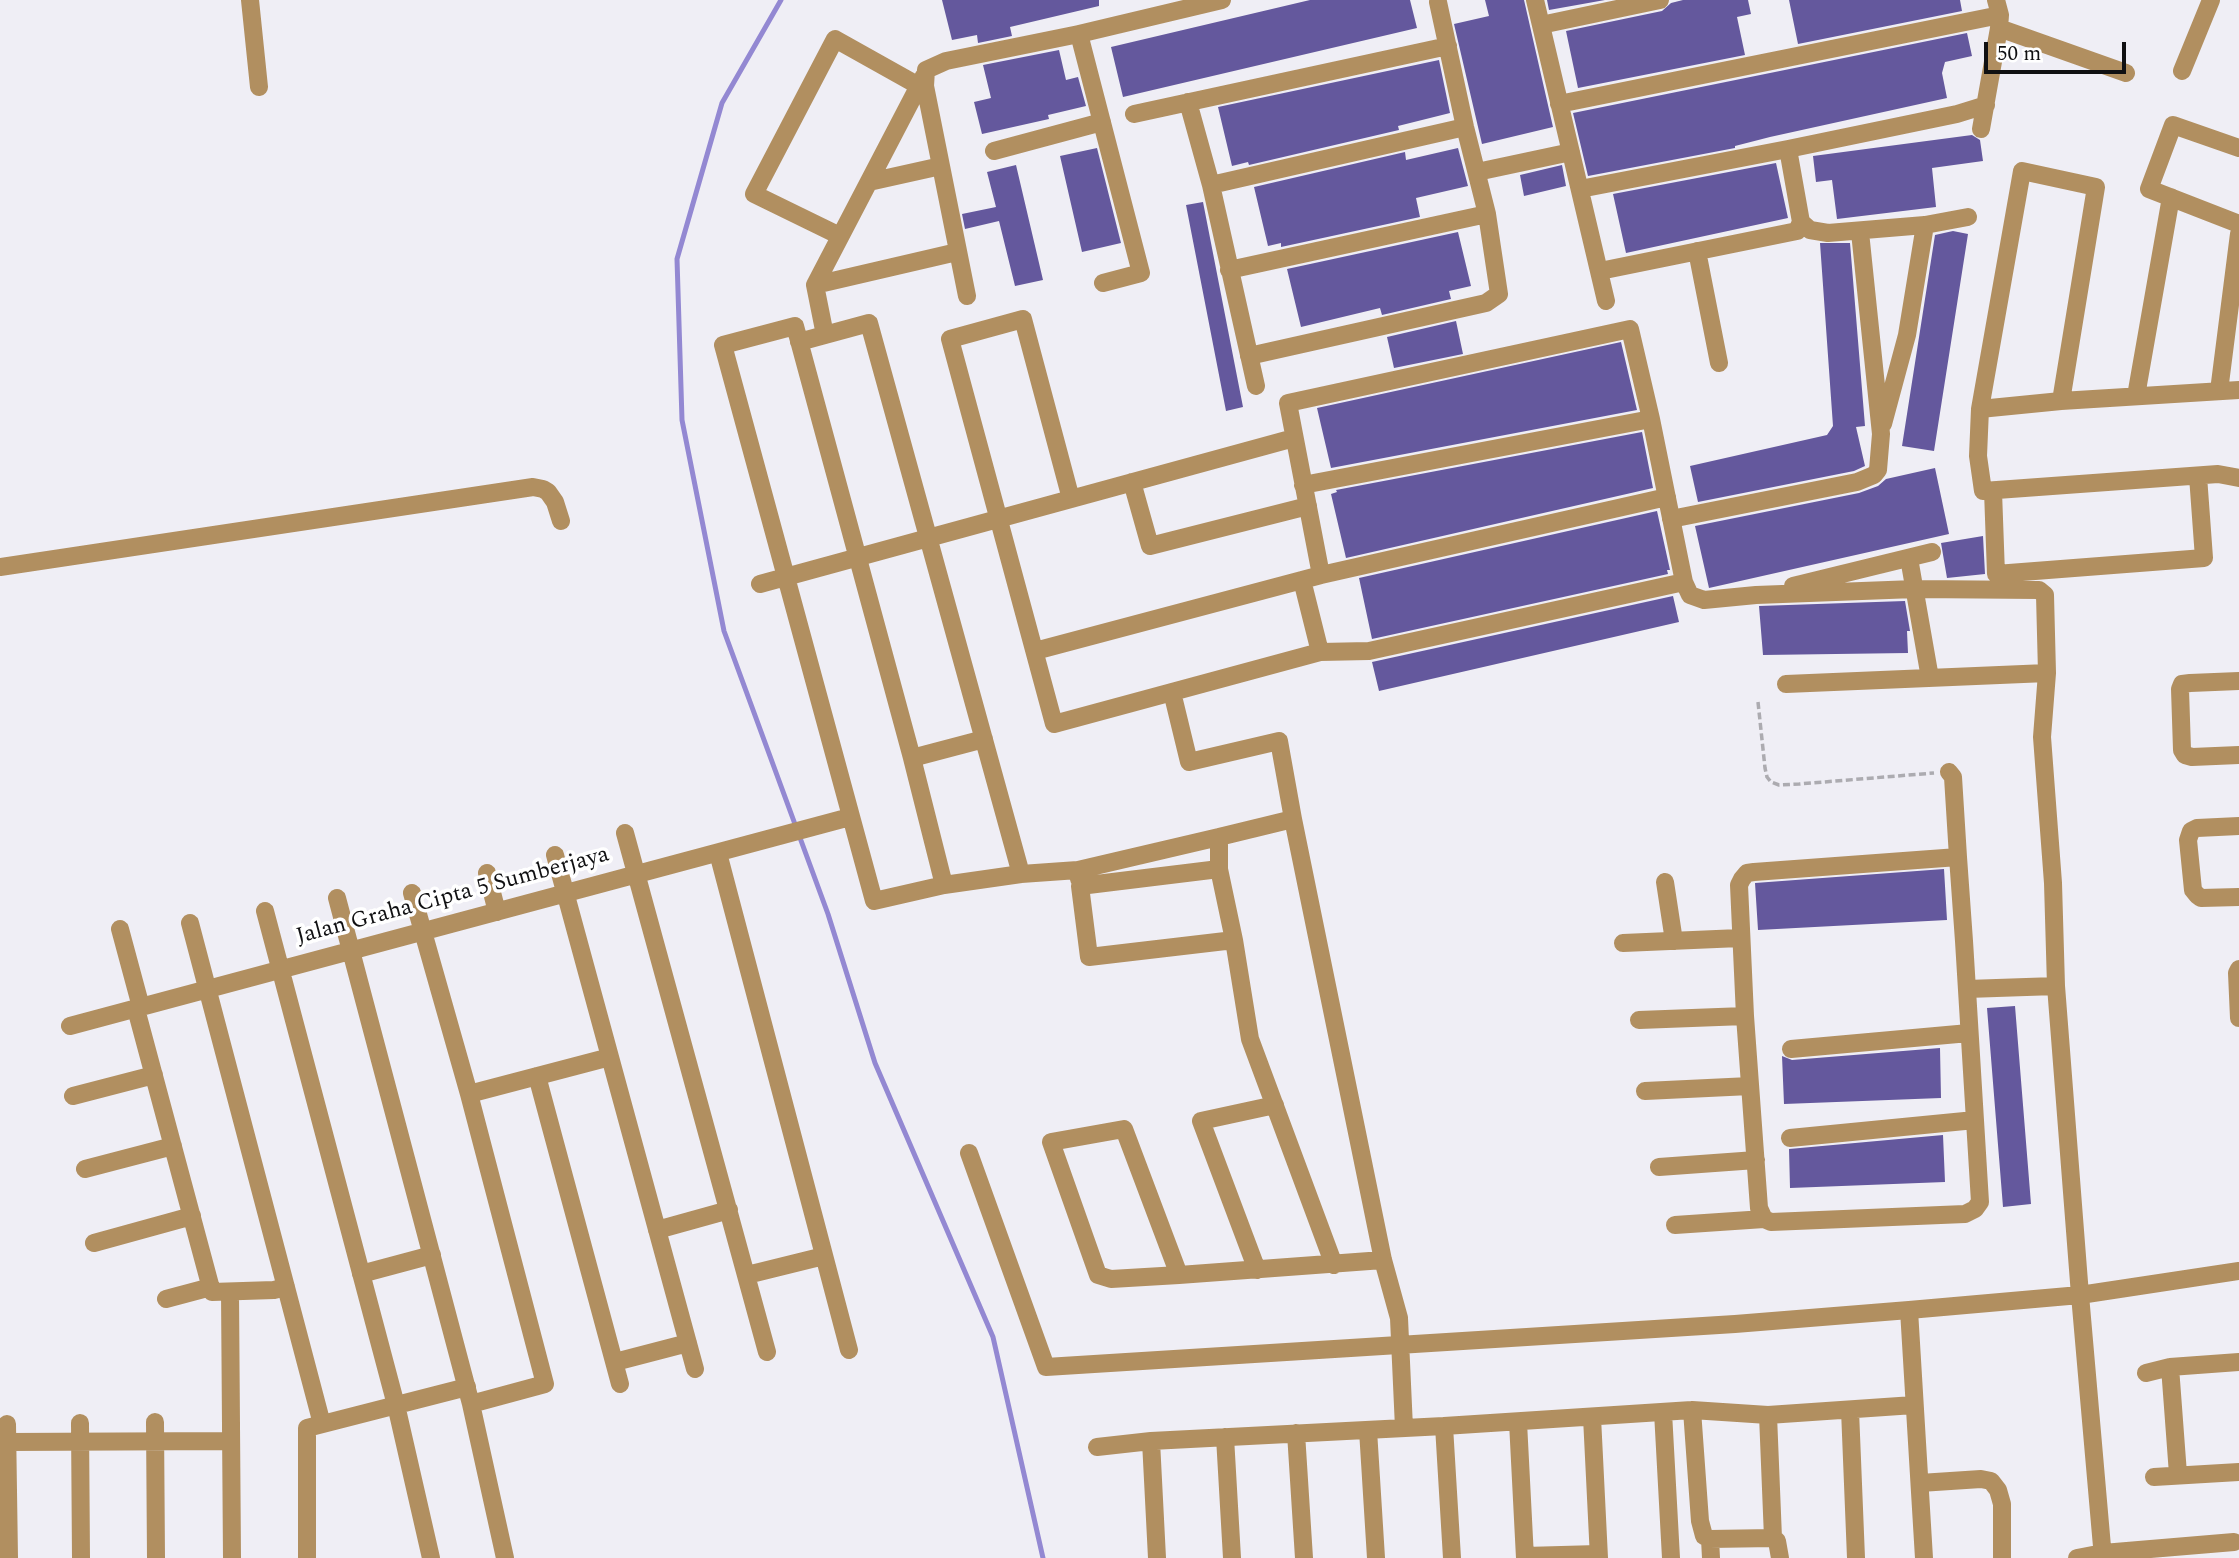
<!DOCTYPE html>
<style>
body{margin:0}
#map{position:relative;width:2239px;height:1558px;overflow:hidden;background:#efeef5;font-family:Spectral,serif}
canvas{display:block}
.scale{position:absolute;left:1984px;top:42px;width:142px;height:32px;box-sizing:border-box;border:4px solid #101012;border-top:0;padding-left:9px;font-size:21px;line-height:24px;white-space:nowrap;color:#101012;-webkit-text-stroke:5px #fff;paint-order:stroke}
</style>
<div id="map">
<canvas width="2239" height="1558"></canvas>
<div class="scale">50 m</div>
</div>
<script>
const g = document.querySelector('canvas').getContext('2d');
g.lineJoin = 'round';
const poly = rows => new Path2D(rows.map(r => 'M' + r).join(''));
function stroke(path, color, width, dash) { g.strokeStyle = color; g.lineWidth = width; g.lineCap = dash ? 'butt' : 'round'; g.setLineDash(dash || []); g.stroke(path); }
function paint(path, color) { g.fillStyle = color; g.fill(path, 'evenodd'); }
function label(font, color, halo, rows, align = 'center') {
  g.font = font + ' Spectral,serif'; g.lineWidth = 7; g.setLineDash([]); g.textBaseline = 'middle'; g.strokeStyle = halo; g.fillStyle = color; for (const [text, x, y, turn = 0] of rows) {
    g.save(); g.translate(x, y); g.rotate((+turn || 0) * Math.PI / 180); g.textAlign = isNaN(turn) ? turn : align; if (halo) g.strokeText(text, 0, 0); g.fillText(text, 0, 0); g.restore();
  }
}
const stream = poly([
 [781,0,722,103,677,259,682,420,724,631,828,914,875,1063,993,1337,1043,1558]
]);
const building = poly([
 [942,0,1099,0,1099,6,1010,27,1012,36,978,43,977,35,952,40],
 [1310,0,1410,0,1417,28,1123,97,1111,47],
 [1485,0,1524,0,1553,127,1482,144,1454,24,1489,16],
 [1547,0,1605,0,1549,10],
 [1683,0,1748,0,1751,14,1737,17,1745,55,1578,88,1566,31,1662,11,1671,3],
 [1789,0,1960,0,1962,11,1798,44],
 [1967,33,1972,56,1945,62,1942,73,1947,98,1770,137,1735,146,1735,148,1588,176,1573,113],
 [1059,50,1066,80,1078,77,1086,106,1048,115,1049,119,982,134,974,102,991,98,983,65],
 [1439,60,1450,113,1398,126,1399,130,1249,165,1248,162,1232,166,1218,107],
 [1972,135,1980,140,1983,161,1932,168,1936,207,1837,219,1832,180,1816,182,1813,156],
 [1097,148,1121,243,1082,252,1060,156],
 [1458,148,1468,186,1416,198,1420,217,1281,247,1281,243,1268,246,1254,187,1405,152,1406,160],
 [1776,163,1788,218,1626,253,1613,194],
 [1016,165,1043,280,1015,286,999,221,965,229,962,214,996,207,987,172],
 [1562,165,1566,186,1524,196,1520,175],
 [1203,202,1243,407,1226,411,1186,205],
 [1953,231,1968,234,1934,451,1902,446,1935,235],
 [1458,232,1471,286,1449,291,1451,299,1382,315,1380,308,1301,327,1287,269],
 [1820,243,1850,243,1865,426,1856,427,1865,466,1854,471,1698,502,1690,466,1827,435,1833,426],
 [1456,321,1463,354,1394,368,1387,337],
 [1621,342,1637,410,1331,468,1317,408],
 [1642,432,1653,488,1346,558,1331,494,1337,492,1336,490],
 [1935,468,1949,534,1709,588,1695,526,1859,493,1878,486,1886,479],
 [1657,511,1670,570,1667,570,1668,574,1372,639,1359,578],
 [1983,536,1985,574,1947,578,1941,543],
 [1673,596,1679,622,1379,691,1372,662],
 [1905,601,1910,631,1907,631,1908,653,1763,655,1759,606],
 [1944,869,1947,920,1758,930,1755,883],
 [2015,1006,2031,1204,2003,1207,1987,1008],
 [1940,1048,1941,1098,1784,1104,1782,1056,1792,1060],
 [1943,1135,1945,1182,1790,1188,1789,1149]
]);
const path = poly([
 [1758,702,1765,768,1767,777,1771,782,1779,785,1799,784,1934,773]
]);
const minor = poly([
 [250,0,259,87],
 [1535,0,1606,301],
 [1541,25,1660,0],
 [1999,28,2126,73],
 [1079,34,1141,273,1103,283],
 [2182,71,2211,0],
 [1188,102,1211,185,1256,386],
 [1559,104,2000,15],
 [1134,114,1448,46],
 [1981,129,1999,28,2000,15,1996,0],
 [2239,148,2173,125,2149,189,2239,224],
 [994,151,1102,122],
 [1477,172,1571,152],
 [869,182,941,166],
 [1211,185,1465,127],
 [1580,189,1788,149,1957,114,1986,105],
 [1801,222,1810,230,1828,233,1925,225,1968,217],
 [840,236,754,194,835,39,919,86],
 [1697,251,1719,363],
 [1229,270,1487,214],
 [1600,271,1797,231,1801,222,1788,149],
 [815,285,957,252],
 [967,296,925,86,926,70,946,61,1079,34,1222,0],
 [825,335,815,285,924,76],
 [799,342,869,323,1021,874],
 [1249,356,1486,303,1499,294,1487,214,1465,127,1438,2],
 [2219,391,2239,234],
 [2136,396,2171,197],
 [2061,401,2096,187,2022,171,1980,409,1978,456,1983,491,2218,474,2239,478],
 [1980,409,2061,401,2239,390],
 [1883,424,1907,335,1925,225],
 [1132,482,1150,546,1308,506],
 [1303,485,1651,419],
 [1993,491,1996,574,2204,558,2198,476],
 [1071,499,1023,319,950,339,1054,724,1320,652,1369,651,1684,582],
 [1671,519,1857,482,1874,475,1878,470,1881,434,1860,232],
 [1909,558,1930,678],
 [0,567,533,487,543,489,548,492,555,502,561,521],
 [1321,575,1667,497],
 [1302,580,1320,652],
 [760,584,1294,438],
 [1793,586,1932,552],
 [1035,651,1321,575,1288,403,1630,329,1651,419,1684,582,1690,595,1704,600,1756,595,1915,589,2039,590,2045,595,2047,673,2042,737,2053,883,2056,986,2080,1295,2103,1558],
 [2239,681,2190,683,2182,684,2180,689,2182,750,2185,755,2192,757,2239,755],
 [1786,684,2047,673],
 [1172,692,1189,762,1279,741,1293,819,1383,1260,1399,1318,1404,1428],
 [984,739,912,758,795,326,723,345,874,901,944,885,1021,874,1078,870],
 [912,758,944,885],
 [1949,772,1953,777,1958,857,1964,941,1980,1202,1975,1209,1965,1214,1771,1222,1764,1219,1759,1208,1745,1016,1739,885,1742,879,1747,873,1754,872,1958,857],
 [1293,819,1219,837,1219,869,1234,940,1250,1039,1334,1265],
 [2239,826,2197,828,2191,831,2188,840,2193,890,2197,895,2201,898,2239,897],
 [625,833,767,1352],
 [718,853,849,1350],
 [555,855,695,1369],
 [1219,869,1080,886,1089,957,1234,940],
 [487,873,497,912],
 [1079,879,1078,870,1219,837],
 [1665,882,1674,941],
 [412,893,469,1094,545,1384,471,1404],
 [337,898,471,1404,505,1558],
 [265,911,396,1405,431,1558],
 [190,923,322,1424],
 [120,929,141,1007],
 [1623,943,1740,938],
 [2239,969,2237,973,2239,1018],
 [1967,989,2056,986],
 [136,1009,212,1292,274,1290,286,1287],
 [1639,1020,1745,1016],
 [70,1026,850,817],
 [1791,1049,1969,1033],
 [537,1076,620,1384],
 [1645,1091,1750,1086],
 [469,1094,610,1057],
 [73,1096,154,1075],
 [1790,1138,1975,1120],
 [969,1153,1046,1367,1735,1324,1909,1310,2080,1295,2239,1271],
 [1659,1167,1756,1160],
 [85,1169,173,1146],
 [1675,1225,1764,1219],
 [657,1230,729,1210],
 [94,1243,192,1216],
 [1257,1270,1201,1121,1275,1105],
 [361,1274,432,1255],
 [747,1275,824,1256],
 [1179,1275,1124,1129,1051,1142,1098,1275,1111,1279,1179,1275,1383,1260],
 [230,1292,232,1558],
 [166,1299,211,1287],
 [1909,1310,1924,1558],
 [615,1362,688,1343],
 [2170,1367,2178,1474],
 [2146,1373,2170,1367,2239,1362],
 [1692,1410,1700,1521,1704,1536,1710,1539,1773,1538,1777,1541,1780,1558],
 [1850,1410,1856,1558],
 [1663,1412,1671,1558],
 [1768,1415,1773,1538],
 [1592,1417,1599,1558],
 [155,1422,156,1558],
 [1518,1422,1525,1558],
 [80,1423,81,1558],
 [7,1424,9,1558],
 [1444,1426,1452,1558],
 [1368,1430,1376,1558],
 [1296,1433,1304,1558],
 [1225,1437,1232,1558],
 [1151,1441,1157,1558],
 [7,1442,231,1441],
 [1097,1447,1151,1441,1444,1426,1692,1410,1768,1415,1914,1405],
 [2154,1477,2239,1472],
 [1920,1483,1981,1479,1991,1481,1998,1490,2002,1504,2002,1558],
 [1710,1539,1711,1558],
 [1525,1556,1598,1554],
 [307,1558,307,1428,467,1387],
 [2077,1558,2103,1553,2234,1542]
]);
const streetNames = [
 ["Jalan Graha Cipta 5 Sumberjaya",453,897,-15]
];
stroke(stream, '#9388d2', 5);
paint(building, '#64589d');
stroke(path, '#acabb0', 3.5, [7, 3.5]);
stroke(minor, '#b18f60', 18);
label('23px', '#101012', '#fff', streetNames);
</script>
